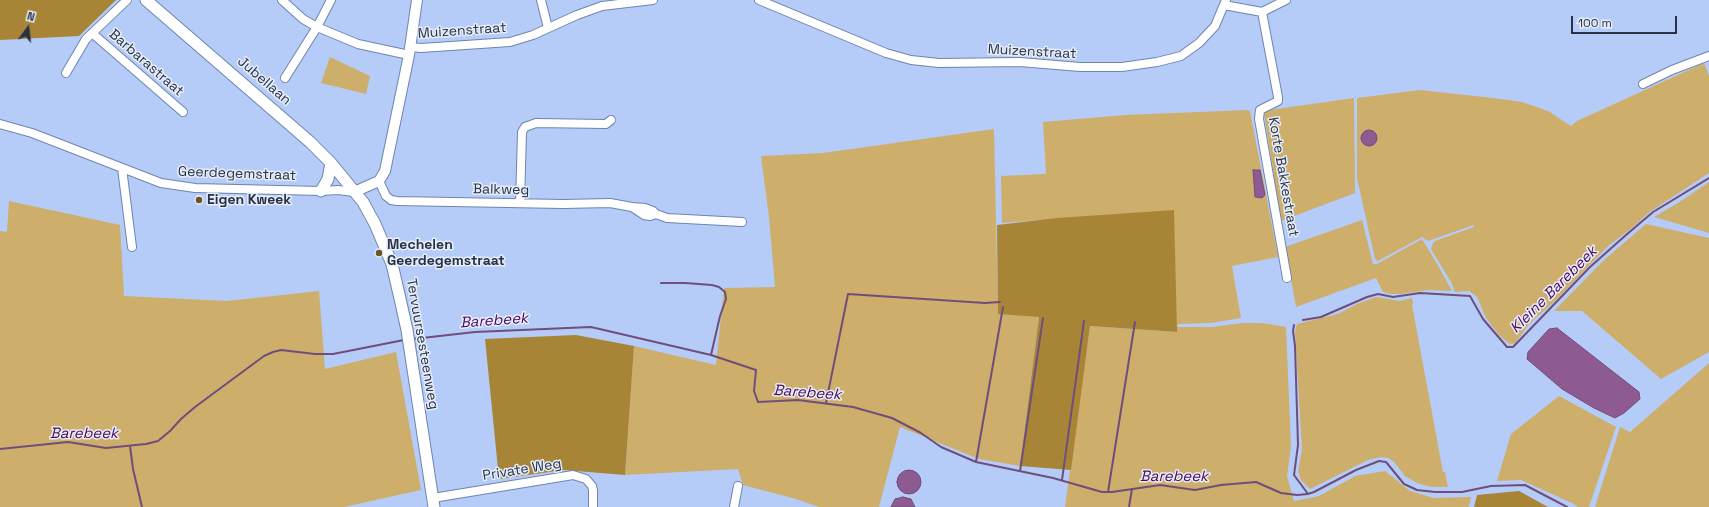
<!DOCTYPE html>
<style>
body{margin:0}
#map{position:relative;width:1709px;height:507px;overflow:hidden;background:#b5ccf9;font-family:"Space Grotesk",sans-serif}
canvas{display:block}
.north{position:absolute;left:8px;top:8px;width:40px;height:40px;-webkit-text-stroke:3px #e5edfb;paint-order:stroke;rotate:15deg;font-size:11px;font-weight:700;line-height:16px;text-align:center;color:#293143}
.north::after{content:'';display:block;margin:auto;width:14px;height:18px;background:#293143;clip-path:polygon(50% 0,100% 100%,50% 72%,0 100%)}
.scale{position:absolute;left:1571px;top:16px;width:106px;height:18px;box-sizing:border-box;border:2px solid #293143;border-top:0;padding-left:5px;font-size:12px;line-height:14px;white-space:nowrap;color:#293143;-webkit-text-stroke:3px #e5edfb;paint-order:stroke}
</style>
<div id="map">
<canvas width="1709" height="507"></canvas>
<div class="north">N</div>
<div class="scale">100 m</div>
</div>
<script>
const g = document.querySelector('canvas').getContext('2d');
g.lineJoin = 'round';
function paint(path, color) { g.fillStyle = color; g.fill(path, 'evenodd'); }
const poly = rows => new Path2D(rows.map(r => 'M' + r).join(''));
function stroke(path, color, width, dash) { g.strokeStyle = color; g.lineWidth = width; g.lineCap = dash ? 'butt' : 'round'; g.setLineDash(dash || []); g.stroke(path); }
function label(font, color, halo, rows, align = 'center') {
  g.font = font + ' "Space Grotesk",sans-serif'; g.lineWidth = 3; g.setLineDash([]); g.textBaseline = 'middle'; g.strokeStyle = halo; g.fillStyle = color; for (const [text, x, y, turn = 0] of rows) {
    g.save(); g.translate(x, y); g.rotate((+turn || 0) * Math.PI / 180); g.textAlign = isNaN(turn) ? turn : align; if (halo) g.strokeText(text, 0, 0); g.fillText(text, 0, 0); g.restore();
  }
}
const green = poly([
 [330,57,370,76,366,94,321,83],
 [1704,63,1709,76,1709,173,1648,213,1633,227,1608,246,1555,301,1530,323,1515,343,1511,344,1507,342,1499,335,1486,318,1477,297,1469,291,1455,292,1451,282,1431,249,1433,243,1435,241,1474,227,1474,225,1428,241,1422,237,1378,261,1375,259,1357,178,1357,98,1420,90,1493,98,1522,102,1548,111,1571,126,1577,121],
 [1354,98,1355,193,1281,221,1264,113,1267,111,1276,109],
 [1248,110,1250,111,1278,257,1232,266,1241,318,1211,323,1178,324,1177,327,1212,327,1242,323,1262,323,1286,327,1291,447,1287,476,1294,501,1319,496,1355,476,1385,471,1410,491,1434,498,1471,497,1469,507,1065,507,1090,326,1177,332,1134,213,1002,223,1001,176,1046,174,1043,122,1125,115],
 [994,129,998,314,1039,316,1020,466,979,459,900,427,879,507,819,507,796,499,743,485,738,469,625,475,634,346,716,365,724,288,775,287,769,217,761,156,823,153],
 [1709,182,1709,233,1654,217,1678,203],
 [9,201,120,225,124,296,227,301,319,291,325,369,396,352,421,490,344,507,0,507,0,231,7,232],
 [1362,220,1373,264,1377,264,1422,239,1436,262,1451,289,1451,291,1428,290,1401,294,1391,294,1383,292,1376,278,1296,307,1285,247],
 [1646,224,1709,238,1709,352,1661,379,1582,311,1554,311,1604,260],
 [1376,297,1400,301,1412,298,1413,303,1412,305,1443,472,1445,472,1448,487,1431,487,1417,483,1405,476,1394,462,1388,458,1381,457,1368,460,1310,489,1301,480,1298,471,1302,449,1295,332,1297,324,1338,314,1357,304],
 [1709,363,1709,507,1595,507,1620,427,1630,432],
 [1559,396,1616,427,1589,507,1578,507,1574,504,1521,480,1497,481,1511,434]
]);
const forest = poly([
 [0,0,116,0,79,36,0,40],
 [1174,210,1177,332,1090,326,1071,470,1020,466,1039,317,998,314,997,225,1057,218],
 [576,335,634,346,625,475,564,470,499,479,485,339],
 [1519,491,1548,507,1474,507,1477,495]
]);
const water = poly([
 '1361 138a8 8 0 1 1 16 0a8 8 0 1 1-16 0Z',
 [1253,170,1260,170,1265,195,1262,198,1255,197,1253,170],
 [1557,328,1639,392,1640,399,1624,413,1615,418,1594,408,1562,389,1527,359,1528,352,1549,329,1557,328],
 '897 482a12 12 0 1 1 24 0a12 12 0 1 1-24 0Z',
 [903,497,911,499,915,507,891,507,895,499,903,497]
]);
const stream = poly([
 [661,283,685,283,712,285,719,287,725,292,726,299,720,316,711,355],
 [1303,320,1321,317,1367,297,1378,294,1393,297,1420,293,1470,296,1483,319,1507,347,1513,347,1590,267,1626,235,1653,212,1709,178],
 [1294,325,1293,331,1295,346,1298,445,1294,475,1308,494],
 [413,339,475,332,591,327,711,355,756,370,754,391,758,402,798,400,853,407,892,418,921,433,941,447,976,462,1053,478,1102,492,1112,492,1160,485,1195,490,1221,485,1256,482,1281,493,1297,495,1308,494,1314,492,1356,470,1379,461,1386,462,1404,484,1417,490,1435,492,1462,492,1491,486,1525,485,1567,507],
 [826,403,848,294,985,303,1000,302],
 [130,446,133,469,142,507],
 [0,449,68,442,106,448,146,444,158,441,170,431,181,419,195,407,264,356,273,352,281,350,315,354,333,354,404,340],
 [976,462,1003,307],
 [1020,471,1043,318],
 [1062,480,1084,321],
 [1108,492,1135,322],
 [1129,507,1132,489]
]);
const minor = poly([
 [282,0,303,19,317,27,285,78],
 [331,0,317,27,358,44,409,55],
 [541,0,548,28],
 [759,0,886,53,911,60,939,63,1020,62,1080,67,1122,67,1157,62,1181,56,1199,43,1215,26,1226,0],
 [1224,5,1262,12,1278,97,1278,101,1260,110,1259,119,1287,278],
 [1262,12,1286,0],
 [92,33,183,112],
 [410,47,421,48,510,42,533,35,577,15,602,6,653,0],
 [66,73,86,39,127,0],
 [1643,84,1672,70,1709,56],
 [0,124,32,133,161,183,195,188,321,191,338,190,354,192],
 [122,168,132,247],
 [379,181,386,196,391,200,397,201,563,204,610,203,632,207,644,215,650,216,656,214,653,211,645,208,632,207],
 [520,203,522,132,525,127,536,123,606,124,611,120],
 [656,214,667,218,742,222],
 [433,498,573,475,586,479,592,486,593,490,593,507],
 [734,507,738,486]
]);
const tertiary = poly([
 [354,192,379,181,385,171,409,55,417,0]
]);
const secondary = poly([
 [146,0,310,142,331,163,363,202,375,224,392,264,401,303,407,330,434,507],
 [321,191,328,179,331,163]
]);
const markers = [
 [199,200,4,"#6a5423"],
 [379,253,4,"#6a5423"]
];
const streetNames = [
 ["Muizenstraat",462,31,-4],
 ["Muizenstraat",1032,52,3],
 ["Barbarastraat",146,63,41],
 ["Jubellaan",264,81,41],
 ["Geerdegemstraat",237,174,2],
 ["Korte Bakkestraat",1283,177,80],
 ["Balkweg",501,190,1],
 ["Tervuursesteenweg",422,344,80],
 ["Private Weg",522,470,-9]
];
const poiNames = [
 ["Eigen Kweek",207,200],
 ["Mechelen",387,245],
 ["Geerdegemstraat",387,261]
];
const waterNames = [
 ["Kleine Barebeek",1554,290,-45],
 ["Barebeek",494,321,-4],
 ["Barebeek",807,393,4],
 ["Barebeek",84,434],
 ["Barebeek",1174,477]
];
paint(green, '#ceae6b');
paint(forest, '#a88536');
paint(water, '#8e5a92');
stroke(water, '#704e7a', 1);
stroke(stream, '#704e7a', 2);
stroke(minor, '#6f84ae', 10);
stroke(tertiary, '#6f84ae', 12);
stroke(secondary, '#6f84ae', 13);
stroke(minor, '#fff', 8);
stroke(tertiary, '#fff', 10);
stroke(secondary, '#fff', 11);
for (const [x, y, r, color] of markers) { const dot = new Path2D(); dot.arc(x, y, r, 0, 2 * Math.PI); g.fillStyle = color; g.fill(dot); stroke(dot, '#e5edfb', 1.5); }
label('14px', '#293143', '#e5edfb', streetNames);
label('bold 14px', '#293143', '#e5edfb', poiNames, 'left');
label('italic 15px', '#4f0956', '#e5edfb', waterNames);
</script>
